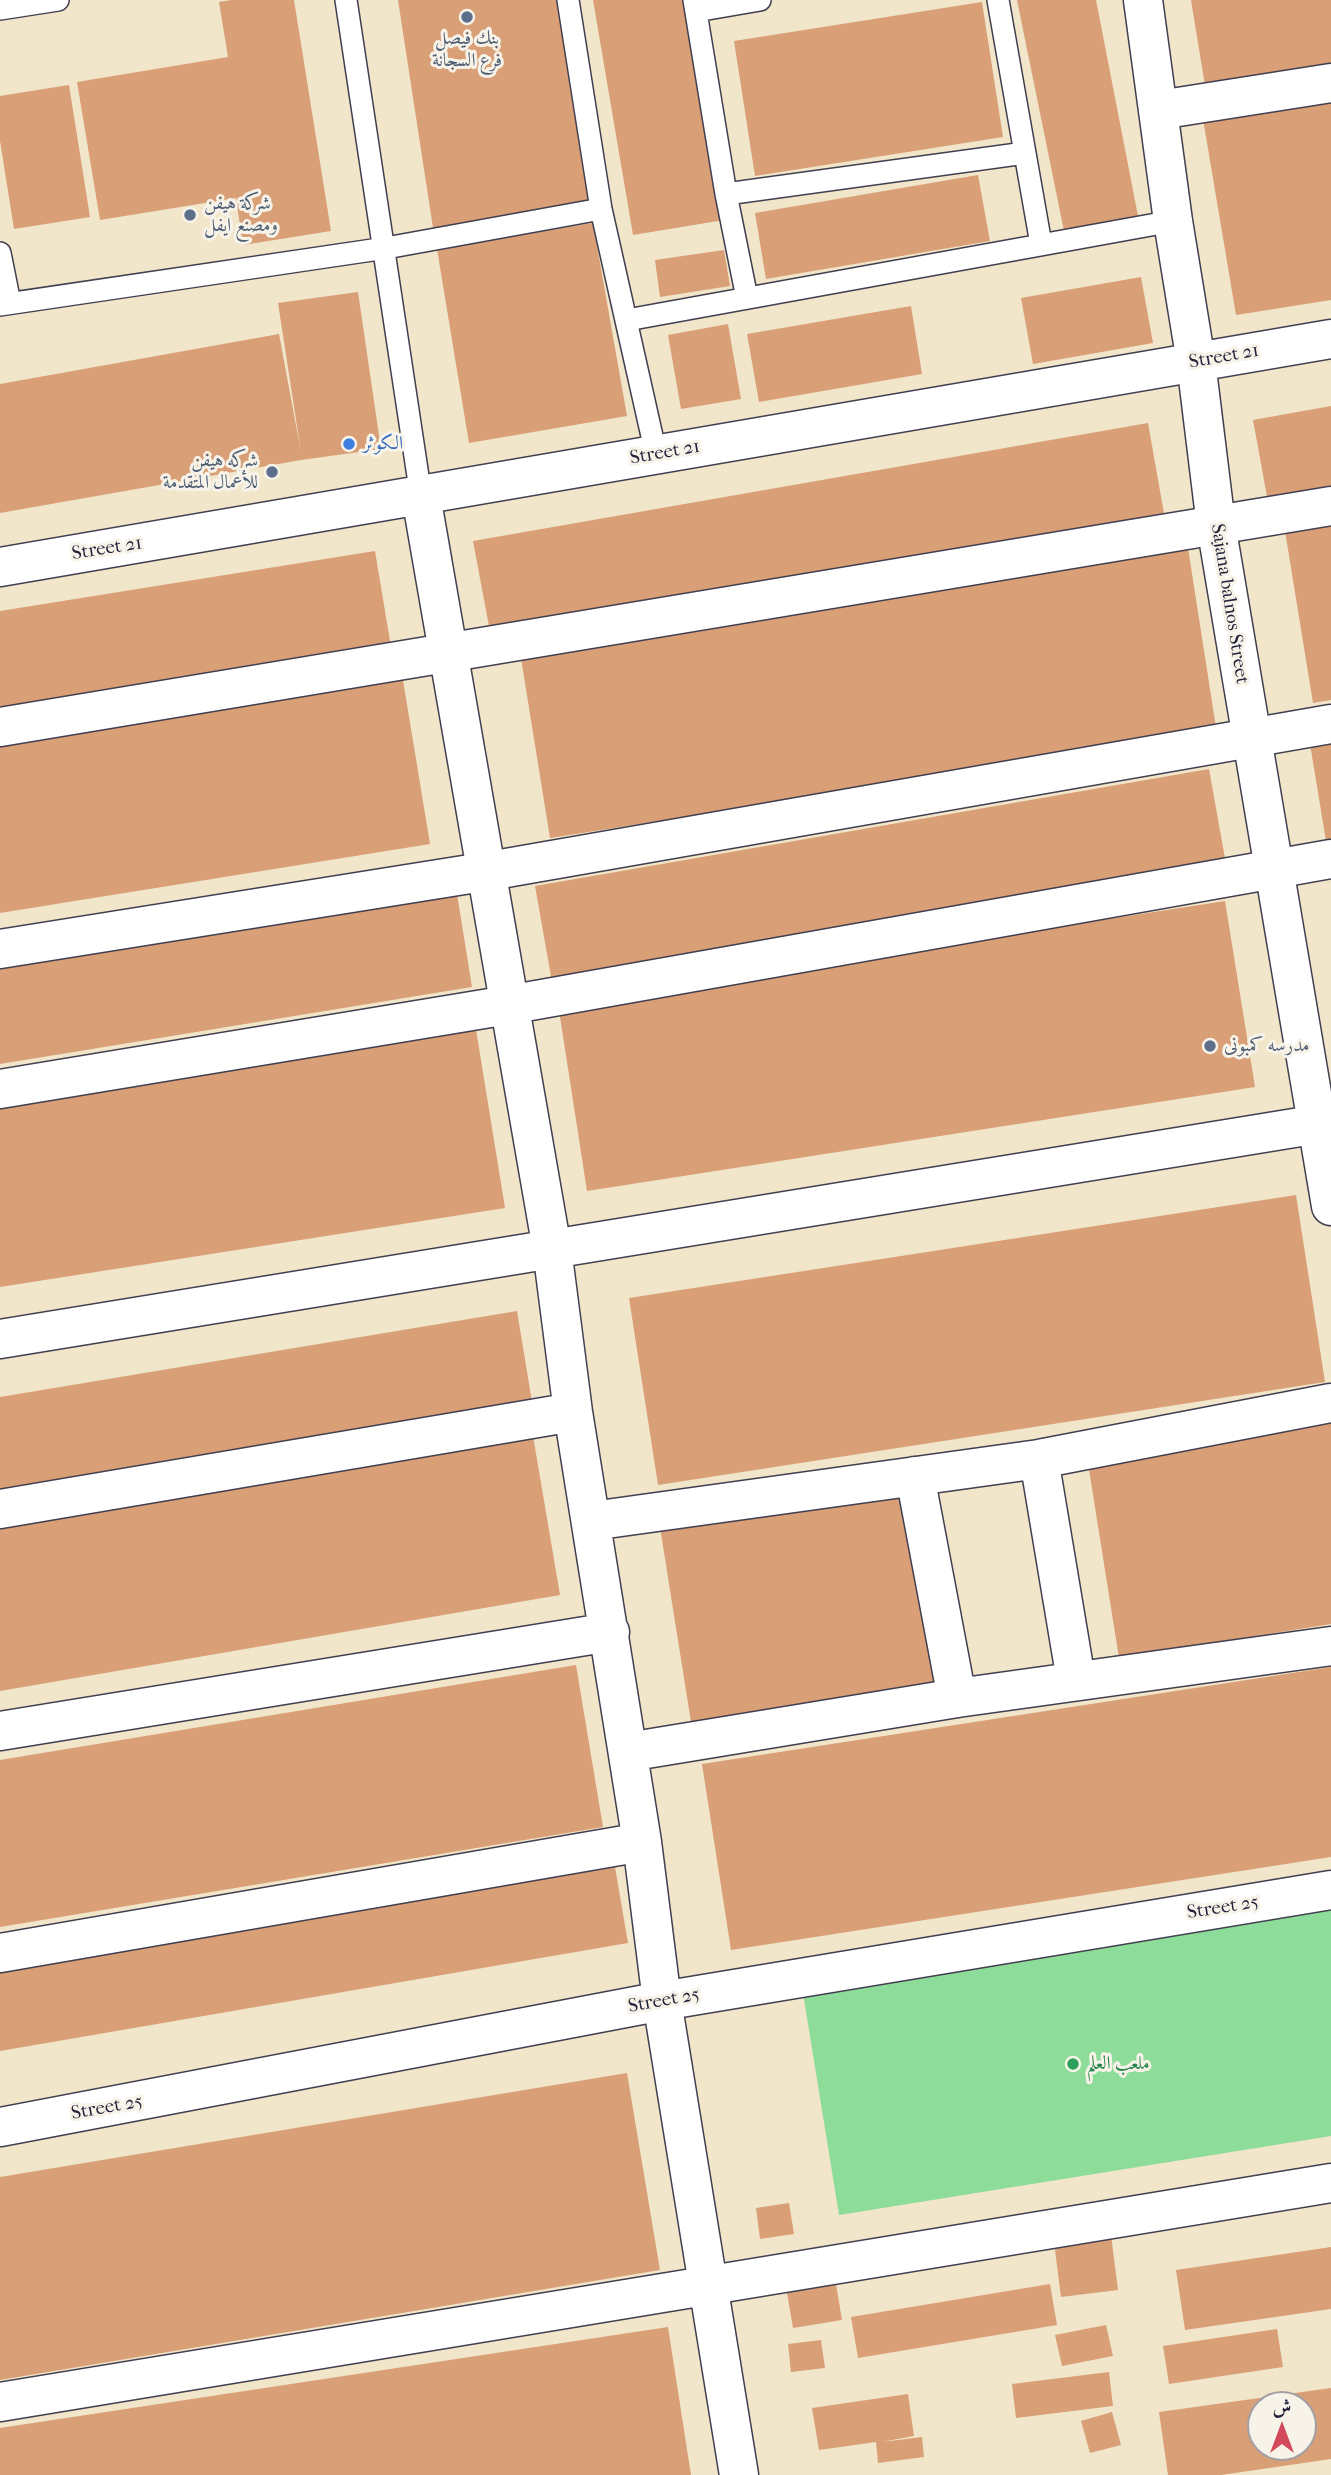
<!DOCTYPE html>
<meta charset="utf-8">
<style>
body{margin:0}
#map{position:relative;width:1331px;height:2475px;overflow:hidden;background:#f1e5ca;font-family:"IM FELL French Canon",Amiri,serif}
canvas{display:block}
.north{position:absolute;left:1247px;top:2391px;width:70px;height:70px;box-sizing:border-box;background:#f7f3e8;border:2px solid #a29fa3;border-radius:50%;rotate:0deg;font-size:19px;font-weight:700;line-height:28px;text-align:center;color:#22223b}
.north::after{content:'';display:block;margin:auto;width:24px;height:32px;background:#d1495b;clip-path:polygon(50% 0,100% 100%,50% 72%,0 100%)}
</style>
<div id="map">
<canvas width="1331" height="2475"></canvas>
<div class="north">ش</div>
</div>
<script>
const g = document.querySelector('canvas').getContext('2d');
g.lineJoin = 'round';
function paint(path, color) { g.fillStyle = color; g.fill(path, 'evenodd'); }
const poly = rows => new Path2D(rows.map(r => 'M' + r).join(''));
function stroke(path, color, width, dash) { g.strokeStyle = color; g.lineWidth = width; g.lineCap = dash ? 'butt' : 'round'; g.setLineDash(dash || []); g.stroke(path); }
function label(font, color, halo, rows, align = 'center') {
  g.font = font + ' "IM FELL French Canon",Amiri,serif'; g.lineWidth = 6; g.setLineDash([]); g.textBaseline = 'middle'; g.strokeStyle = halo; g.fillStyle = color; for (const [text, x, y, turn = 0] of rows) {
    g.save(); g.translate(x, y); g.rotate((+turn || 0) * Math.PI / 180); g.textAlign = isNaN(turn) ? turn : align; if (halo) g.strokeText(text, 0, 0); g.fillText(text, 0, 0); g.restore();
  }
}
const green = poly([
 [1331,1908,1331,2136,839,2215,803,1993]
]);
const building = poly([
 [231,0,294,0,331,231,243,245,236,198,100,220,77,82,228,57,219,2],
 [398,0,560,0,592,204,433,228],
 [593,0,686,0,724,220,633,235],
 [1017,0,1096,0,1138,216,1064,231],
 [1191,0,1331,0,1331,79,1207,98],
 [982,2,1003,137,755,176,734,41],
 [69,85,90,217,14,229,0,141,0,96],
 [1331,98,1331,300,1236,315,1203,119],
 [978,175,990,241,766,279,755,213],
 [593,223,627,416,469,443,437,249],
 [724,250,730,286,660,297,655,260],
 [1141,277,1153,343,1033,364,1021,298],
 [358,292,381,449,301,460,0,513,0,384,279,334,301,452,278,303],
 [911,306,922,374,759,402,747,334],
 [728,324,741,399,681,409,668,335],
 [1331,406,1331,502,1270,513,1253,420],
 [1148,423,1165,519,491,637,473,541],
 [1331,523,1331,700,1313,703,1285,531],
 [1188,548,1217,734,550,838,520,652],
 [375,551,392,653,0,716,0,611],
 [402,674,430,844,0,913,0,738],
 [1331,741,1331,847,1327,847,1310,744],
 [1209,769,1226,864,552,982,535,886],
 [457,894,472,987,0,1064,0,968],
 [1225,901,1255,1087,587,1191,558,1004],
 [474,1017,505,1208,0,1287,0,1095],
 [1296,1195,1325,1382,658,1485,629,1298],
 [517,1311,533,1408,0,1496,0,1397],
 [1331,1418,1331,1624,1119,1658,1087,1457],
 [532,1430,560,1595,0,1691,0,1522],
 [906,1481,938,1682,691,1722,659,1521],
 [576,1665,603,1827,0,1927,0,1760],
 [1331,1667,1331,1857,731,1950,702,1764],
 [614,1861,628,1943,0,2051,0,1967],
 [627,2073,660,2270,0,2380,0,2177],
 [789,2203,794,2234,760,2239,756,2208],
 [1111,2235,1118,2290,1061,2297,1054,2242],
 [1331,2247,1331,2309,1185,2330,1176,2270],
 [835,2278,842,2320,793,2328,786,2287],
 [1050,2284,1057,2325,858,2358,851,2317],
 [1106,2325,1113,2356,1062,2366,1055,2335],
 [668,2327,691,2475,0,2475,0,2428],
 [1277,2329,1283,2367,1169,2384,1163,2346],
 [821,2340,825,2368,791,2372,788,2344],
 [1109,2372,1113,2406,1016,2418,1012,2384],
 [1331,2388,1331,2459,1221,2475,1168,2475,1159,2412],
 [1261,2405,1303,2405,1303,2447,1261,2447],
 [908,2394,914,2436,881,2442,922,2437,924,2457,878,2463,876,2442,819,2450,812,2408],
 [1112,2412,1121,2445,1090,2453,1081,2421]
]);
const service = poly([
 [346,0,421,496],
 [568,0,601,209,656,454],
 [694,0,726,194,747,298],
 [998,0,1041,244],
 [0,9,58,0],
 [696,11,760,0],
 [726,194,1025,153],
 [0,253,10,303],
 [0,305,386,248,601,209],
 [627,320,1173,221]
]);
const minor = poly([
 [1159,110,1331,83],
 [421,496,552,1249,573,1412,642,1842,662,2001,739,2475],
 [0,727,1331,506],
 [0,949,489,871,1331,724],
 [0,1089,508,1005,1331,859],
 [0,1339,1331,1122],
 [1039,1459,1076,1680],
 [915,1476,957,1698],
 [0,1509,573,1412],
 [592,1521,1039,1459,1331,1403],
 [0,1731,610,1632],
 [628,1752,957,1698,1331,1646],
 [0,1953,642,1842],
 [0,2127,662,2001,1331,1890],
 [0,2402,1331,2183]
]);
const tertiary = poly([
 [1143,0,1173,221,1196,362,1216,525,1331,1206],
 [0,567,1331,339]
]);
const markers = [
 [467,17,7,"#5c6f8a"],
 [190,215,7,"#5c6f8a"],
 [349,444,7,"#3f7fe0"],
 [272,472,7,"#5c6f8a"],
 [1210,1046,7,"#5c6f8a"],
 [1073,2064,7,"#2e9e5b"]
];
const serviceNames = [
 ["بنك فيصل",467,39,"center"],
 ["فرع السجانة",467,61,"center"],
 ["شركة هيفن",204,204],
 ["ومصنع ايفل",204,226],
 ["شركه هيفن",258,461,"right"],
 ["للأعمال المتقدمة",258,483,"right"],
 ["مدرسه كمبونى",1224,1046]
];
const streetNames = [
 ["Street 21",1224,357,-10],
 ["Street 21",665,453,-10],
 ["Street 21",107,549,-9],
 ["Sajana balnos Street",1229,604,81],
 ["Street 25",1223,1908,-9],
 ["Street 25",664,2001,-10],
 ["Street 25",107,2108,-10]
];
const shopNames = [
 ["الكوثر",363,444]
];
const leisureNames = [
 ["ملعب العلم",1087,2064]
];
paint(green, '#8edc9a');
paint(building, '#d99f77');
stroke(service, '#413f50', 24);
stroke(minor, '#413f50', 41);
stroke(tertiary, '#413f50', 41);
stroke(service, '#fff', 21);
stroke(minor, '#fff', 38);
stroke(tertiary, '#fff', 38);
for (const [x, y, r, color] of markers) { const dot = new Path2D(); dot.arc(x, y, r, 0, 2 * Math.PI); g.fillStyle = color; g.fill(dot); stroke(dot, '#f7f3e8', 2.5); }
label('19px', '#4e5e75', '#f7f3e8', serviceNames, 'left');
label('19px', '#22223b', '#f7f3e8', streetNames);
label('19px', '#366cbe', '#f7f3e8', shopNames, 'left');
label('19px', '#27864d', '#f7f3e8', leisureNames, 'left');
</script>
